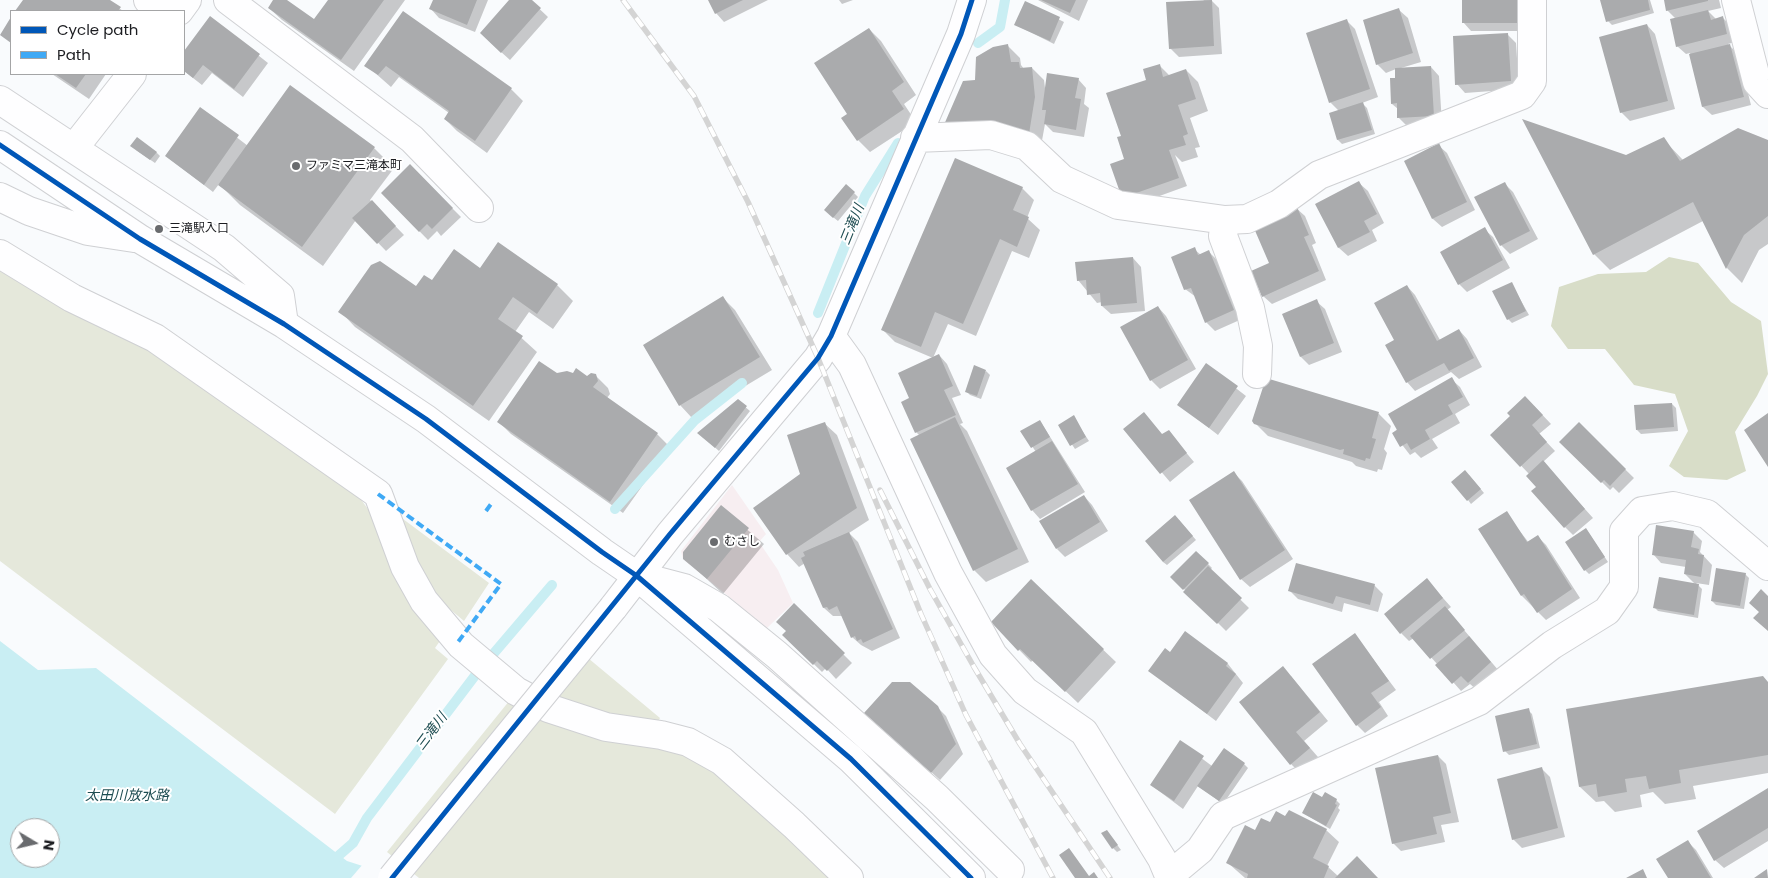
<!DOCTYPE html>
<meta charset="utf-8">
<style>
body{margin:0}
#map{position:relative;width:1768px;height:878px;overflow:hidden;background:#f9fbfd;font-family:Poppins,sans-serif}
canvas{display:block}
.legend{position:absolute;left:10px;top:10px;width:175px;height:65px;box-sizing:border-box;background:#fff;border:1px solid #a4a5a6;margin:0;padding:6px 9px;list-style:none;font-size:15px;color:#1c1d21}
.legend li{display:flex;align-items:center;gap:10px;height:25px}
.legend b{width:25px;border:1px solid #a4a5a6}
.north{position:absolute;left:10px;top:818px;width:50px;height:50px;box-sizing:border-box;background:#fff;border:1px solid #a4a5a6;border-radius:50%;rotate:99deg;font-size:14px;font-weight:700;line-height:20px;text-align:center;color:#1c1d21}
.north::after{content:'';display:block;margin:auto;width:18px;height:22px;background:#696b6e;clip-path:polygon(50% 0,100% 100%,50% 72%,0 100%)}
</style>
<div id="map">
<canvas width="1768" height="878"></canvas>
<ul class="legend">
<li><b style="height:6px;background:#0057b8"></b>Cycle path</li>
<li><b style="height:6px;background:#3fa9f5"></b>Path</li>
</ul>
<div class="north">N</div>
</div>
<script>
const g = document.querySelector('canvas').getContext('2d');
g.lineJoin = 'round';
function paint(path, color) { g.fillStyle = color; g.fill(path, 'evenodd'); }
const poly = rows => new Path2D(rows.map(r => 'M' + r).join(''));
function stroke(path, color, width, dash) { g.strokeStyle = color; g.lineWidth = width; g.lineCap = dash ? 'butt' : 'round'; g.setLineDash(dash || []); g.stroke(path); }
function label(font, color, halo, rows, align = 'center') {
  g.font = font + ' Poppins,"Noto Sans JP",sans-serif'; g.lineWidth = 4; g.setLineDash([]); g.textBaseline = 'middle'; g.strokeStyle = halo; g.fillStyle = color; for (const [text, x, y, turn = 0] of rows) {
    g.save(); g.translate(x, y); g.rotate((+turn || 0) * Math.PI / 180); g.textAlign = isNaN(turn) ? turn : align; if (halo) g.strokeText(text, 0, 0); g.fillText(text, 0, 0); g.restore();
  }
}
const commercial = poly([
 [732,485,766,534,759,542,778,570,793,603,767,628,683,559,681,551]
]);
const green = poly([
 [0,271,45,298,142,344,351,486,379,524,442,638,435,648,448,659,335,814,0,561],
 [399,516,489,583,464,621,433,595,411,564],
 [570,643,660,718,656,726,575,709,538,682],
 [514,695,680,749,717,771,836,878,419,878,387,852]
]);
const forest = poly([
 [1669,257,1698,263,1731,302,1761,321,1768,374,1757,396,1735,432,1746,471,1727,480,1684,477,1669,466,1688,431,1675,394,1634,385,1605,349,1568,349,1551,326,1559,287,1598,274,1646,272]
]);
const water = poly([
 [0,641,38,670,96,668,347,861,400,878,0,878],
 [20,828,50,828,50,858,20,858]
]);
const pier = poly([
 [363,864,401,876,403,878,351,878]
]);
const shadow = poly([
 [24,0,108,0,123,11,16,11],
 [275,0,285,0,314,21,329,0,405,0,354,71,282,20,269,8],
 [434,0,488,0,475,32,439,18,431,9],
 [511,0,530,0,548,17,510,60,490,42],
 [709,0,768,0,724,22,716,13],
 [839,0,853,0,842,4],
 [1038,0,1088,0,1079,21],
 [1204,0,1211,0,1219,8,1222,54,1179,57,1170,48],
 [1463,0,1525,0,1525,31,1471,31,1463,22],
 [1602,0,1650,0,1654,13,1612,25,1608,21],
 [1665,0,1719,0,1721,8,1708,11,1716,19,1723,18,1731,26,1735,42,1728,44,1738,54,1751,105,1712,115,1703,107,1690,53,1686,54,1677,46,1676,19,1667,10],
 [1026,3,1064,22,1054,44,1016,25],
 [1399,10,1408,18,1421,62,1401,68,1431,67,1439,76,1442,124,1407,126,1398,117,1398,109,1392,104,1396,69,1386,73,1377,64],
 [403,12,511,89,523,101,487,153,457,131,445,119,449,113,399,77,391,87,366,65],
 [211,18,268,63,243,97,212,73,202,85,184,71,184,53],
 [1347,21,1355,29,1378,97,1362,103,1367,108,1375,134,1342,144,1338,140,1330,114,1339,111,1330,102],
 [1647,25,1655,34,1675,109,1630,121,1621,112],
 [869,29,881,41,916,95,904,104,916,122,870,152,858,140,849,115],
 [1508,35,1516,43,1519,89,1465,93,1457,84],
 [1008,46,1020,58,1021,65,1024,69,1032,68,1044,80,1045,88,1078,79,1086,88,1084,104,1089,108,1084,137,1053,132,1045,124,1041,146,976,81],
 [1159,65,1170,76,1186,70,1198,82,1208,111,1190,118,1200,147,1195,148,1198,157,1182,162,1175,155,1187,186,1132,206,1122,137,1148,80],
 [52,74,106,74,89,99],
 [200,109,248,146,374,148,394,168,370,200,404,235,386,251,356,220,323,266,240,205,219,184,213,192,166,156],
 [1663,139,1683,160,1768,142,1768,244,1759,250,1742,283,1727,268,1703,221,1610,270,1594,254,1626,156],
 [1438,145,1447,153,1475,210,1442,227,1433,219,1405,161],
 [136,150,156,152,160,156,155,163],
 [410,166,461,217,441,236,437,231,428,240,382,193],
 [1359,183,1368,191,1384,223,1372,230,1377,241,1348,256,1339,248,1317,205],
 [1504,183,1513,192,1538,239,1510,254,1501,245],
 [1022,188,1034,200,1027,218,1040,230,1029,258,1012,251,976,336,948,324,933,358,939,355,947,364,961,395,952,398,963,423,960,424,967,431,1029,562,986,582,974,570,920,436,916,432,911,398,933,358,895,342,883,330],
 [854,193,858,197,838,221,829,214],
 [1296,208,1305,216,1316,243,1312,245,1326,280,1272,304,1263,296,1271,264],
 [1484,229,1493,237,1510,268,1467,292,1459,284],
 [1194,249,1201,255,1209,252,1217,260,1242,319,1215,331,1206,322,1196,297,1185,289],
 [1133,258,1141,267,1145,311,1111,314,1102,306,1102,302,1097,303,1078,280],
 [481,269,557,285,573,301,553,329,529,312,515,332,537,352,489,421,355,327,340,311,433,282],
 [1511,283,1529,315,1512,323,1508,319],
 [1407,286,1415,295,1440,340,1459,330,1467,339,1482,367,1459,379,1451,372,1415,391,1407,382,1396,341],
 [723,298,735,310,772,370,692,418,680,405,644,346],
 [1316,301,1325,309,1342,352,1309,365,1301,357,1284,314],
 [1158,307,1166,316,1196,369,1160,389,1151,380],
 [1206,365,1246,396,1218,435,1179,405],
 [986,371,990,375,981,399,970,395,966,391],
 [557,375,587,377,595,375,608,388,610,394,607,398,657,434,670,447,623,513,511,434,499,422],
 [1266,379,1379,414,1391,426,1384,449,1387,453,1382,470,1378,469,1377,472,1356,466,1352,462,1268,436,1255,423],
 [1451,379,1460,387,1470,405,1455,414,1460,423,1432,439,1438,448,1421,458,1415,452,1410,455,1393,433],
 [738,401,750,411,719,451,703,437],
 [1672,404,1676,408,1678,431,1641,434,1637,430],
 [1534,406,1551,424,1539,434,1555,451,1543,462,1593,518,1573,535,1565,527,1529,474,1492,435],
 [1073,417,1089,441,1075,449,1059,425],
 [1040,421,1085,492,1040,519,1032,510,1036,452,1022,431],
 [824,423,837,435,869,520,849,533,858,542,900,638,872,651,861,645,852,637,843,616,833,616,824,608,805,563,799,567,787,554,802,474],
 [1579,424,1634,478,1619,493,1613,487,1610,490,1561,442],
 [1125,429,1163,435,1168,431,1194,462,1170,482],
 [1233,472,1242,481,1293,559,1250,587,1241,579],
 [1469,475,1484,493,1471,504,1468,500],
 [1084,496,1092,505,1108,531,1065,557,1057,549],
 [721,507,764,544,723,594,684,558],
 [1506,513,1529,543,1538,537,1546,545,1580,598,1546,620,1522,596,1480,530],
 [1179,520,1196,540,1167,565,1163,562],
 [1586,529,1608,562,1589,574,1585,570],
 [1693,532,1702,541,1700,552,1712,565,1709,585,1696,583,1702,589,1698,618,1658,611,1654,607,1696,585,1685,574,1686,567,1661,563,1653,554],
 [1196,552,1212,568,1210,570,1249,608,1226,631,1172,577],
 [1745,574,1749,578,1744,609,1716,605,1712,601],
 [1031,581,1116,662,1078,703,1033,660,1031,662,992,622],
 [1374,585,1383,594,1378,612,1344,603,1342,612,1298,599,1290,591],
 [1435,589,1451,607,1447,610,1499,671,1477,690,1470,684,1461,691,1414,638,1409,641,1401,633],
 [794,605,852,663,836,679,826,668,822,672,784,635,787,631],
 [1185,633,1228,664,1243,683,1216,721,1150,671,1171,654],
 [1355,635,1396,690,1379,702,1388,716,1365,733,1357,725],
 [1291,676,1328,721,1304,741,1318,757,1299,772,1291,764],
 [1768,682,1768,773,1693,786,1696,799,1665,804,1653,792,1640,795,1642,807,1615,812,1604,801,1596,802,1580,787,1568,710],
 [937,707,946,716,963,754,940,780,875,721],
 [1528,710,1532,714,1540,748,1509,755,1505,751],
 [1180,742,1212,766,1244,764,1248,768,1223,804,1198,786,1183,809,1151,785],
 [1438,756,1446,764,1459,822,1441,825,1445,842,1401,851,1393,843],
 [1542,769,1550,777,1565,837,1522,848,1513,839],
 [1768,789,1768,841,1724,868,1715,860],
 [1323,799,1336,800,1340,804,1338,808,1340,810,1330,829,1303,813],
 [1286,817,1326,830,1339,842,1327,866,1338,876,1377,878,1245,878,1228,863,1256,831],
 [1107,831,1121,850,1117,852,1113,848],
 [1688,842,1696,850,1713,878,1669,878]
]);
const stream = poly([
 [978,43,1000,27,1005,0],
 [818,313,865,196,898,143],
 [615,509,695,420,742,383],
 [313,878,353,843,367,818,477,673,552,585]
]);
const building = poly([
 [23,0,110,0,121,7,118,11,15,11],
 [273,0,287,0,314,19,328,0,384,0,341,60,268,8],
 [433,0,477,0,467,25,429,9],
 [509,0,532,0,541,8,501,53,480,33],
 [708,0,743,0,715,14],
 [1041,0,1076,0,1070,13],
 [1212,0,1214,46,1169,49,1166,2],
 [1462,0,1517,0,1517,23,1462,23],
 [1600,0,1648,0,1650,10,1606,22],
 [1664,0,1708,0,1708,1,1666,11],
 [1025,1,1060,17,1050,41,1014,25],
 [1399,8,1413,53,1376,65,1363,20],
 [1708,10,1711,20,1723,16,1727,34,1676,47,1670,19],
 [403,11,512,88,475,141,444,119,449,111,386,66,378,75,364,66],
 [210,16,260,54,234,89,203,65,193,78,184,71,184,51],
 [11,17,11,43,0,35],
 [1347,19,1370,89,1329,103,1306,33],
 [1647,24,1668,101,1620,113,1599,37],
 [869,28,904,82,892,91,904,109,857,141,841,118,847,114,814,63],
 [1508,33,1511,81,1455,85,1453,36],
 [1008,44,1011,62,1019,62,1020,68,1032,67,1035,97,1029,134,943,127,963,81,975,80,976,57,993,47],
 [1730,44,1744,97,1702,107,1689,54],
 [1160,64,1163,77,1186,69,1196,99,1178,105,1188,134,1183,136,1186,145,1169,150,1179,178,1122,198,1110,164,1124,159,1117,137,1121,136,1106,93,1146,80,1143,69],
 [1431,66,1434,116,1397,118,1397,103,1391,104,1390,78,1395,78,1395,68],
 [1047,73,1079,78,1075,98,1081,99,1076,130,1044,124,1046,110,1042,110],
 [55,74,86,74,76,88],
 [290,85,375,147,302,247,218,185],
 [1363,102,1372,130,1337,140,1329,113],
 [200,107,239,135,204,185,165,156],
 [1522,119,1626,155,1664,137,1680,161,1738,128,1768,140,1768,216,1744,235,1726,269,1693,202,1593,255],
 [137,137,157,152,150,160,130,146],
 [1439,143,1467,202,1432,219,1404,161],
 [955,158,1023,187,1013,210,1029,217,1017,247,1000,239,963,324,935,312,921,347,881,330],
 [410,164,453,208,432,229,427,224,419,232,381,193],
 [1359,181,1377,214,1364,221,1370,232,1338,248,1315,204],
 [1505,182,1530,231,1500,246,1474,197],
 [846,184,855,192,833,218,824,210],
 [372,200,396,226,377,244,352,218],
 [1297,207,1309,235,1304,237,1319,271,1262,297,1251,271,1269,263,1253,226],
 [1485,227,1503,260,1458,285,1440,252],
 [498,242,558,284,537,314,513,297,498,319,523,336,473,406,338,312,371,265,380,261,416,286,424,275,432,280,454,249,480,268],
 [1195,247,1198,255,1209,250,1234,310,1205,323,1191,288,1184,290,1171,257],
 [1133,257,1137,303,1101,306,1100,293,1087,295,1086,280,1077,281,1075,262],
 [1512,282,1526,311,1507,320,1492,291],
 [1407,285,1437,341,1459,329,1474,358,1449,371,1444,363,1406,383,1385,345,1394,340,1374,303],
 [723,296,760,357,679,406,643,345],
 [1317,299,1334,343,1300,357,1282,314],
 [1158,306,1188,360,1150,381,1120,327],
 [939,354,953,386,944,390,956,415,915,433,901,402,909,398,898,373],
 [539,361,557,373,567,371,573,373,576,368,587,376,591,373,596,374,598,381,593,387,658,433,610,502,497,422],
 [1206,363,1238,386,1209,428,1177,405],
 [974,365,986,370,977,396,965,392],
 [1452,377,1463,397,1448,405,1453,414,1425,430,1430,439,1411,450,1407,443,1400,447,1392,433,1397,430,1388,414],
 [1266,378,1379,412,1372,438,1376,439,1370,459,1366,458,1365,461,1343,454,1344,449,1340,450,1254,424,1252,421],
 [1525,396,1543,415,1532,425,1547,442,1520,467,1490,435,1510,416,1507,413],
 [738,399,747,406,715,448,697,433],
 [1672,403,1674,427,1636,430,1634,405],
 [1144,412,1162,434,1169,430,1187,453,1160,474,1123,429],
 [1768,413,1768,467,1744,430],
 [1074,415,1086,437,1070,446,1058,425],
 [955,417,1018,549,973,571,910,439],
 [1040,420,1050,437,1031,448,1020,431],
 [825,422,857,508,786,555,753,508,800,474,787,435],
 [1579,422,1626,469,1610,486,1604,480,1601,483,1559,442],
 [1052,441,1078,484,1031,511,1006,468],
 [1543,460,1585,509,1564,528,1531,491,1536,487,1526,476],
 [1465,470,1481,489,1467,501,1451,482],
 [1234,471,1285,550,1240,580,1189,500],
 [1084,495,1100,522,1056,549,1039,521],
 [721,505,749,528,707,579,683,559,683,552],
 [1507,511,1527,542,1538,535,1572,589,1537,613,1524,594,1521,596,1478,529],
 [1175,515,1193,536,1163,562,1145,541],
 [1656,525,1694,531,1691,547,1699,549,1698,554,1704,555,1701,577,1684,574,1686,560,1652,555],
 [1586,528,1605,557,1584,571,1565,542],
 [849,532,893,629,863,643,861,639,857,641,855,636,851,638,837,606,829,610,827,607,823,608,801,558,805,556,803,552],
 [1196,551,1209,563,1183,590,1170,577],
 [1296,563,1375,584,1370,605,1336,596,1333,604,1288,591],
 [1208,566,1242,598,1217,624,1183,592],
 [1716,568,1746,573,1740,606,1711,601],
 [1659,577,1699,584,1694,615,1653,608],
 [1427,578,1443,598,1400,634,1384,614],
 [1031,579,1104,649,1065,692,1020,649,1018,651,991,622],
 [1761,589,1768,596,1768,631,1753,618,1759,612,1749,603],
 [794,603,845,653,827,671,817,661,813,665,782,635,786,631,776,622],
 [1445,606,1465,630,1430,659,1410,636],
 [1185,631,1228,663,1226,666,1236,674,1207,714,1148,671,1165,648,1170,652],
 [1355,633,1389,681,1371,693,1381,707,1356,726,1312,664],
 [1469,636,1491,662,1468,683,1461,676,1452,684,1435,665],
 [1283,666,1320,712,1296,732,1310,748,1290,765,1239,702],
 [1763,676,1768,682,1768,755,1679,770,1681,783,1649,789,1646,776,1625,779,1627,792,1598,797,1596,784,1579,787,1566,709],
 [892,682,910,682,938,706,956,744,931,773,864,713],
 [1529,708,1537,744,1503,752,1495,716],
 [1180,740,1204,756,1174,801,1150,785],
 [1224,748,1245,763,1219,801,1197,786],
 [1438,755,1451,813,1433,817,1437,834,1392,844,1375,768],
 [1542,767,1558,828,1512,840,1497,779],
 [1768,788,1768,828,1714,861,1697,831],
 [1313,792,1322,797,1325,792,1337,799,1335,804,1337,805,1326,826,1302,813],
 [1289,810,1327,829,1313,858,1329,866,1324,878,1247,878,1248,874,1226,863,1245,825,1255,830,1261,818,1270,822,1276,811,1285,816],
 [1107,830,1118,845,1112,849,1101,833],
 [1688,840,1711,878,1668,878,1656,859],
 [1069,848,1089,876,1094,872,1098,878,1075,878,1059,855],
 [1357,856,1378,878,1335,878],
 [1643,869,1647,878,1626,878],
 [1767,869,1768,878,1754,878]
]);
const minor = poly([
 [148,0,162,11],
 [228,0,412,139,479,208],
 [1736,0,1757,82,1768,94],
 [179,11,187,0],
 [0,100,224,248,280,296,284,324],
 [915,138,991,135,1027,146,1062,179,1118,205,1225,220,1247,219,1279,204,1319,175,1522,95,1532,81,1532,0],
 [0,145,140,239,284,324,426,419,602,552,637,576,851,759,971,878],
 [74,148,132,74],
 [0,197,29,211,88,231,134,238],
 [1225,220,1223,236,1250,308,1258,346,1257,374],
 [0,254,72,298,155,338,378,494,405,567,424,601,461,645,516,691,548,708,606,727,661,735,688,742,722,761,794,825,849,878],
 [831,336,852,365,948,573,993,655,1025,691,1084,732,1162,859,1170,878],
 [646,578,684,588,719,608,777,655,937,798,1010,870],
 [613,608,670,534,818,358,831,336,961,34,972,0],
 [1170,875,1200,850,1223,816,1479,701,1552,645,1607,611,1624,587,1624,531,1642,511,1673,506,1707,514,1768,566]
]);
const rail = poly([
 [623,0,694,96,748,202,818,358,921,614,966,715,1053,878],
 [880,490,930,589,974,667,1020,744,1110,878]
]);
const minorBridge = poly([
 [392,878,613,608]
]);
const quiet = poly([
 [378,494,501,584,458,642],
 [486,511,491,504]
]);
const cycleway = poly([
 [0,145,140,239,284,324,426,419,602,552,637,576,851,759,971,878],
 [392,878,670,534,818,358,831,336,961,34,972,0]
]);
const markers = [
 [296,166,5,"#696b6e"],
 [159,229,5,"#696b6e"],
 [714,542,5,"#696b6e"]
];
const poiNames = [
 ["ファミマ三滝本町",306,166],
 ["三滝駅入口",169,229],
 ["むさし",724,542]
];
const waterNames = [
 ["三滝川",853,225,-68],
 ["三滝川",432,732,-53],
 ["太田川放水路",127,796]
];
paint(commercial, '#f7eef1');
paint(green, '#e5e8db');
paint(forest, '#d8ddc8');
paint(water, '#c9eef3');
paint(pier, '#f9fbfd');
paint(shadow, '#0003');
stroke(stream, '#c9eef3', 10);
paint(building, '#aaabad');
stroke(minor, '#cfd0d3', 30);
stroke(minor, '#fefeff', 28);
stroke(rail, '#d4d4d4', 5.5);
stroke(rail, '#fff', 4, [11]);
stroke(minorBridge, '#cfd0d3', 30, []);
stroke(minorBridge, '#fefeff', 28);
stroke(quiet, '#3fa9f5', 4, [8, 4]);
stroke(cycleway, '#0057b8', 5);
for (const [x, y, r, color] of markers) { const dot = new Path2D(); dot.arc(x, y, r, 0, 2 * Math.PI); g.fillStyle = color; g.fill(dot); stroke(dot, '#fff', 2); }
label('12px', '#1c1d21', '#fff', poiNames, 'left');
label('italic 14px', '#1e4d52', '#fff', waterNames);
</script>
